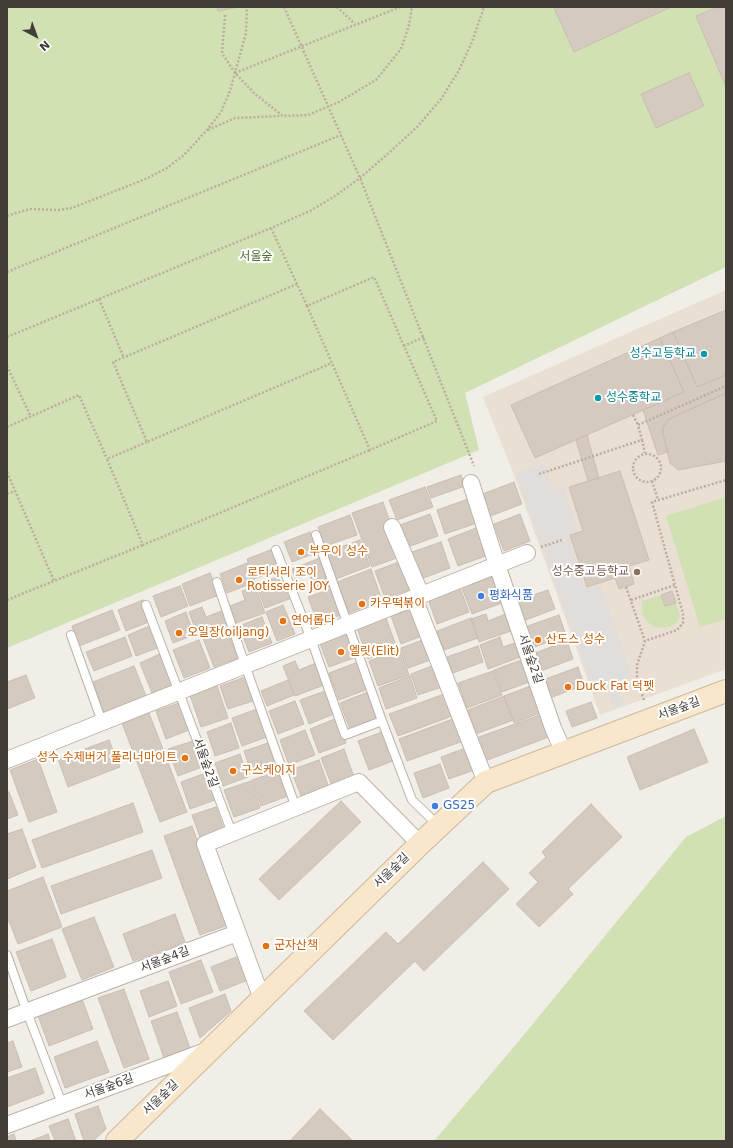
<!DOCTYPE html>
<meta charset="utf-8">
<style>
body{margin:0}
#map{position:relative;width:733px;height:1148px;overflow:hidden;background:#f1ede7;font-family:"DejaVu Sans",sans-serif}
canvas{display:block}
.frame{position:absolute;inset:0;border:8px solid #433d37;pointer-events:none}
.north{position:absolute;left:16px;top:16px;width:40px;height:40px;-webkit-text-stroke:3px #fff;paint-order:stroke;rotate:139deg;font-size:11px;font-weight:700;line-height:16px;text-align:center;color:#433d37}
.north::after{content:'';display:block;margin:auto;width:14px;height:18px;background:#433d37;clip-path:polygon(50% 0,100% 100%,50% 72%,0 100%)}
</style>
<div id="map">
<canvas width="733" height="1148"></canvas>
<div class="frame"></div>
<div class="north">N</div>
</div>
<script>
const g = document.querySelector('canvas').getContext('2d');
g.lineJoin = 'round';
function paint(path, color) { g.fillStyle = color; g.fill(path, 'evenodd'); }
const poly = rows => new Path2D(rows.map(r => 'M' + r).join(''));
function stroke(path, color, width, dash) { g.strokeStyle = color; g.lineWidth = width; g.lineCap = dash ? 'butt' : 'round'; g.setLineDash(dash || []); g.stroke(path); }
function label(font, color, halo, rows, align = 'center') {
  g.font = font + ' "DejaVu Sans","Noto Sans KR",sans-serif'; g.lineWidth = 4; g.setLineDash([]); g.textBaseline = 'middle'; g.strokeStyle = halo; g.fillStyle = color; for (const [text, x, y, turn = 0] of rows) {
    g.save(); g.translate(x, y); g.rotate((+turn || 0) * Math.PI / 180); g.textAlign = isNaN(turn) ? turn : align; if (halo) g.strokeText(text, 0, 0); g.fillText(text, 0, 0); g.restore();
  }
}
const education = poly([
 [726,290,726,669,600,715,514,475,483,397]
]);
const green = poly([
 [7,7,726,7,726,267,465,393,479,450,7,648],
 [726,497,726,619,700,627,666,516],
 [661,595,665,606,676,603,680,615,677,622,672,626,663,628,655,627,651,625,643,616,642,610,642,601],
 [726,816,726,1141,434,1141,518,1042,686,837]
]);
const parking = poly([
 [544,464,553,489,563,486,578,531,568,534,585,589,601,585,632,676,617,682,624,704,614,708,606,686,593,690,516,474]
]);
const building = poly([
 [217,7,239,7,218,11,217,7],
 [555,7,671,7,574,52,554,8,555,7],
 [718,7,726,7,726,87,696,16,718,7],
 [689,73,704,106,656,128,641,94,689,73],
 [726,310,726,375,697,387,673,332,726,310],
 [673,332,697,387,726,375,726,393,669,419,663,427,663,434,668,452,658,455,643,410,684,392,660,338,673,332],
 [660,338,684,392,535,458,511,405,660,338],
 [726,393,726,461,678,470,670,463,663,434,663,427,669,419,726,393],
 [587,435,599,478,588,481,576,440,587,435],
 [620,471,649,560,629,566,634,584,619,589,615,578,587,587,570,535,583,531,569,487,620,471],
 [461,475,465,486,431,498,427,487,461,475],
 [514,482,522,504,488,517,480,495,514,482],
 [425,487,433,507,397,520,389,500,425,487],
 [471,498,480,522,445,534,437,510,471,498],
 [383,502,402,556,372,567,352,513,383,502],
 [430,514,438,536,408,547,400,525,430,514],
 [520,514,530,541,504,551,494,524,520,514],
 [350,515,357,535,325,546,318,527,350,515],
 [481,526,491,554,458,566,448,539,481,526],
 [310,532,318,552,292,562,284,542,310,532],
 [360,540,370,566,336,579,327,552,360,540],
 [441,542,450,568,421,579,412,552,441,542],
 [273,549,281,569,254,579,247,559,273,549],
 [320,558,331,586,316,592,309,574,295,579,292,569,320,558],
 [404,560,414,588,385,598,375,571,404,560],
 [247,563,255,582,227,593,220,574,247,563],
 [371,569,382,600,349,613,337,582,371,569],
 [210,573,219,595,190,606,182,584,210,573],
 [278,577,281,585,286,583,292,598,265,608,256,584,278,577],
 [492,577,502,603,472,614,462,588,492,577],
 [180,586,188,606,161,617,153,596,180,586],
 [255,586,265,613,236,623,230,606,245,600,242,591,255,586],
 [460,588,469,612,437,624,428,599,460,588],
 [331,589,341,615,318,624,308,597,331,589],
 [548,590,555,609,523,621,516,601,548,590],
 [672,591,676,603,665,606,661,595,672,591],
 [143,600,151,621,126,631,118,610,143,600],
 [283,605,295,634,277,641,266,612,283,605],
 [202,607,206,617,221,611,227,625,198,636,189,612,202,607],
 [417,607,427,634,401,644,391,616,417,607],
 [112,610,120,630,79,646,72,626,112,610],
 [186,612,194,635,173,643,165,621,186,612],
 [508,613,514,630,479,642,471,619,486,614,488,621,508,613],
 [559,615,566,635,532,648,525,627,559,615],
 [262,617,272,643,249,652,239,626,262,617],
 [386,618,397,648,368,659,357,628,386,618],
 [471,618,478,638,444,650,437,631,471,618],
 [152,625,160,647,136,656,128,635,152,625],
 [226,629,238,658,214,667,203,638,226,629],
 [346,631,356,657,329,667,319,641,346,631],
 [125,637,132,656,94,671,86,652,125,637],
 [500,637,503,647,518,642,523,656,488,669,480,645,500,637],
 [428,638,436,658,408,668,401,648,428,638],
 [199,640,210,668,184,678,173,650,199,640],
 [567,641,573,659,541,671,535,653,567,641],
 [478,646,483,662,453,673,447,657,478,646],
 [400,649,409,675,378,686,369,661,400,649],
 [160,654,172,685,152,693,140,663,160,654],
 [524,659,532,681,502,692,494,670,524,659],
 [295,661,299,670,316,663,324,685,295,696,283,666,295,661],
 [358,662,368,689,339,700,329,673,358,662],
 [437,664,445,686,418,695,411,674,437,664],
 [134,666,146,696,104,712,93,682,134,666],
 [578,667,584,685,550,698,543,680,578,667],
 [493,671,502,695,467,708,458,683,493,671],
 [26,675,35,698,7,709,7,682,26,675],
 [410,676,417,698,386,709,379,688,410,676],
 [245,677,253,701,228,709,220,686,245,677],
 [288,680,294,695,267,706,261,691,288,680],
 [533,685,543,712,514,723,504,696,533,685],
 [217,686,228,718,201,727,190,695,217,686],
 [325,691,334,714,309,724,300,700,325,691],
 [368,692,378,718,350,729,340,703,368,692],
 [447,693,455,715,398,736,389,714,447,693],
 [504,696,513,720,476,734,468,710,504,696],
 [295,701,304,724,278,734,269,711,295,701],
 [591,702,597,718,572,727,566,711,591,702],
 [179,703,189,730,166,739,156,711,179,703],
 [257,709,267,737,242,746,232,718,257,709],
 [149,713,187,812,160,822,122,723,149,713],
 [546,713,554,735,485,761,476,738,546,713],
 [458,717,466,740,407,761,399,739,458,717],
 [337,718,346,743,319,753,310,729,337,718],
 [231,723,239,748,215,756,207,732,231,723],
 [694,729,708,762,640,790,627,757,694,729],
 [305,730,315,755,289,765,280,740,305,730],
 [382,732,393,761,369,770,358,741,382,732],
 [109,740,120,767,68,787,58,759,109,740],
 [193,741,202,767,178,776,168,749,193,741],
 [268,743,275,763,251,772,244,751,268,743],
 [469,747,477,769,449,779,441,757,469,747],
 [344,749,354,777,332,786,321,758,344,749],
 [240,754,248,777,223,786,215,763,240,754],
 [38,759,57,812,29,822,10,770,38,759],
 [319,760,328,785,301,796,291,770,319,760],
 [440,764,449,788,423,798,414,773,440,764],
 [279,771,288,796,261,806,252,780,279,771],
 [206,773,215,800,190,809,181,782,206,773],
 [251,781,260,808,234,817,224,790,251,781],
 [9,792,18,815,7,819,7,793,9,792],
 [341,801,361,822,279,900,259,879,341,801],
 [133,803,143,832,42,868,32,840,133,803],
 [591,804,622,837,568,889,573,894,539,927,516,904,538,882,529,873,546,857,542,852,591,804],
 [216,807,224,829,200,837,192,815,216,807],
 [192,826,228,925,200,935,164,836,192,826],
 [22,829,36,867,7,879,7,834,22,829],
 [152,850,162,878,61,914,51,886,152,850],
 [483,862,509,889,424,971,415,961,333,1040,304,1011,386,932,398,944,483,862],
 [43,877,62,927,18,944,7,916,7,891,43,877],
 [175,914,185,942,133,961,123,934,175,914],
 [94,917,114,967,82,980,62,929,94,917],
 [52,939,66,977,31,991,16,952,52,939],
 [239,956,248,980,220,991,211,967,239,956],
 [201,960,213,992,181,1004,169,972,201,960],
 [168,981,177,1006,149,1017,140,991,168,981],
 [124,989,149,1059,124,1068,98,998,124,989],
 [225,994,231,1011,200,1038,189,1008,225,994],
 [81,996,93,1029,49,1046,37,1013,81,996],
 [177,1012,190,1048,164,1058,151,1021,177,1012],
 [13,1041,22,1067,7,1072,7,1043,13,1041],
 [97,1041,109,1072,65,1088,54,1057,97,1041],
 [35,1068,44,1093,7,1107,7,1078,35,1068],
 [98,1106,106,1129,93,1141,84,1141,75,1114,98,1106],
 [320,1109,353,1141,290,1141,320,1109],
 [68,1119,76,1141,55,1141,49,1126,68,1119],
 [14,1134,16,1141,7,1141,7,1137,14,1134],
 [48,1134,50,1141,30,1141,48,1134]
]);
const path = poly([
 [284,7,360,178,474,466],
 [337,7,355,24],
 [225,15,222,53,235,73,255,94,283,116,308,115,337,103,376,80,401,49,409,25,412,7],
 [235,73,400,7],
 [208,130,235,118,282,116],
 [7,216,16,213,31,209,58,210,72,208,148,178,167,168,184,155,207,130,221,112,230,91,246,33,247,7],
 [271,228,297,284],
 [7,272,341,135],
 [99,299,124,358],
 [307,306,297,284,113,362,147,442,332,363],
 [7,337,271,228,310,211,335,196,360,178,391,151,417,127,441,99,458,72,472,42,484,7],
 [404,346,374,277,307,306,370,450,437,421,404,346,424,337],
 [7,366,31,417],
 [633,415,638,425],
 [7,427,79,395,107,459],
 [642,440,645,453],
 [147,442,107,459,143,545,370,450],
 '633 468a14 14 0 1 1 28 0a14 14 0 1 1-28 0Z',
 [7,472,54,581,143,545],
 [539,474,642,440,638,425,726,386],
 [652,481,658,500],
 [7,494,15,491],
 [541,547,562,540],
 [626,587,645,641],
 [7,600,54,581],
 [631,600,675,585],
 [644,700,637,680,637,665,645,641,677,630,683,623,683,614,652,502,726,480]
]);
const lane = poly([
 [316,535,382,721,412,800,439,826],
 [276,550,311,639,345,735,382,721],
 [217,582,245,665,296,808],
 [146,605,232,833],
 [71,635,102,722],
 [7,955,27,1012,62,1104]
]);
const street = poly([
 [471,483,497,565,553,728,564,753],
 [392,527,421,595],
 [414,598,486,782],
 [7,760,527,553],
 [262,999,205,844,359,782,420,844],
 [7,1019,237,933],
 [7,1125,206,1051]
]);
const secondary = poly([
 [117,1141,420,844,486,782,726,691]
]);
const markers = [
 [704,354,4,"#0f9aa8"],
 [598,398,4,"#0f9aa8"],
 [301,552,4,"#e8710a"],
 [637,572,4,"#8d6e63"],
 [239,580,4,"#e8710a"],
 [481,596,4,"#3f7fe0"],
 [362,604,4,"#e8710a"],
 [283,621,4,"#e8710a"],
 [179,633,4,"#e8710a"],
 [538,640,4,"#e8710a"],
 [341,652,4,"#e8710a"],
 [568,687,4,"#e8710a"],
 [185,758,4,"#e8710a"],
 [233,771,4,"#e8710a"],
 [435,806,4,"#3f7fe0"],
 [266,946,4,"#e8710a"]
];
const parkNames = [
 ["서울숲",256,257]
];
const cultureNames = [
 ["성수고등학교",696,354],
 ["성수중학교",606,398,"left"]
];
const foodNames = [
 ["부우이 성수",309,552],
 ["로티서리 조이",247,573],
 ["Rotisserie JOY",247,587],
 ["카우떡볶이",370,604],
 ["연어롭다",291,621],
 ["오일장(oiljang)",187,633],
 ["산도스 성수",546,640],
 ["엘릿(Elit)",349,652],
 ["Duck Fat 덕펫",576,687],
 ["성수 수제버거 풀리너마이트",177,758,"right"],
 ["구스케이지",241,771],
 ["군자산책",274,946]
];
const educationNames = [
 ["성수중고등학교",629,572]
];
const shopNames = [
 ["평화식품",489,596],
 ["GS25",443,806]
];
const streetNames = [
 ["서울숲2길",530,659,71],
 ["서울숲길",679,709,-21],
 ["서울숲2길",205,763,70],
 ["서울숲길",392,871,-44],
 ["서울숲4길",165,960,-21],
 ["서울숲6길",109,1087,-20],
 ["서울숲길",161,1098,-44]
];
paint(education, '#e9dfd2');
paint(green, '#d2e1b4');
paint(parking, '#e0dddb');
paint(building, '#d4cac0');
stroke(building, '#cbbeb1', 1);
stroke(lane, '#bbb3aa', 10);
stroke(street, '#bbb3aa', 18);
stroke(secondary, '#ccb99b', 24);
stroke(path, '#bcad9d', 2.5, [2, 2]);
stroke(lane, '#fff', 8);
stroke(street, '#fff', 16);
stroke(secondary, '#f8e7ca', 22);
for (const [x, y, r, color] of markers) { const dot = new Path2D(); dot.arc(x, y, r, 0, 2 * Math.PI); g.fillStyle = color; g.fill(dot); stroke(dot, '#fff', 1.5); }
label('12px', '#506e31', '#fff', parkNames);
label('12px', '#0d838f', '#fff', cultureNames, 'right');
label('12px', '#c56008', '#fff', foodNames, 'left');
label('12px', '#785e54', '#fff', educationNames, 'right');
label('12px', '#366cbe', '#fff', shopNames, 'left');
label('12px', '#433d37', '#fff', streetNames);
</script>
